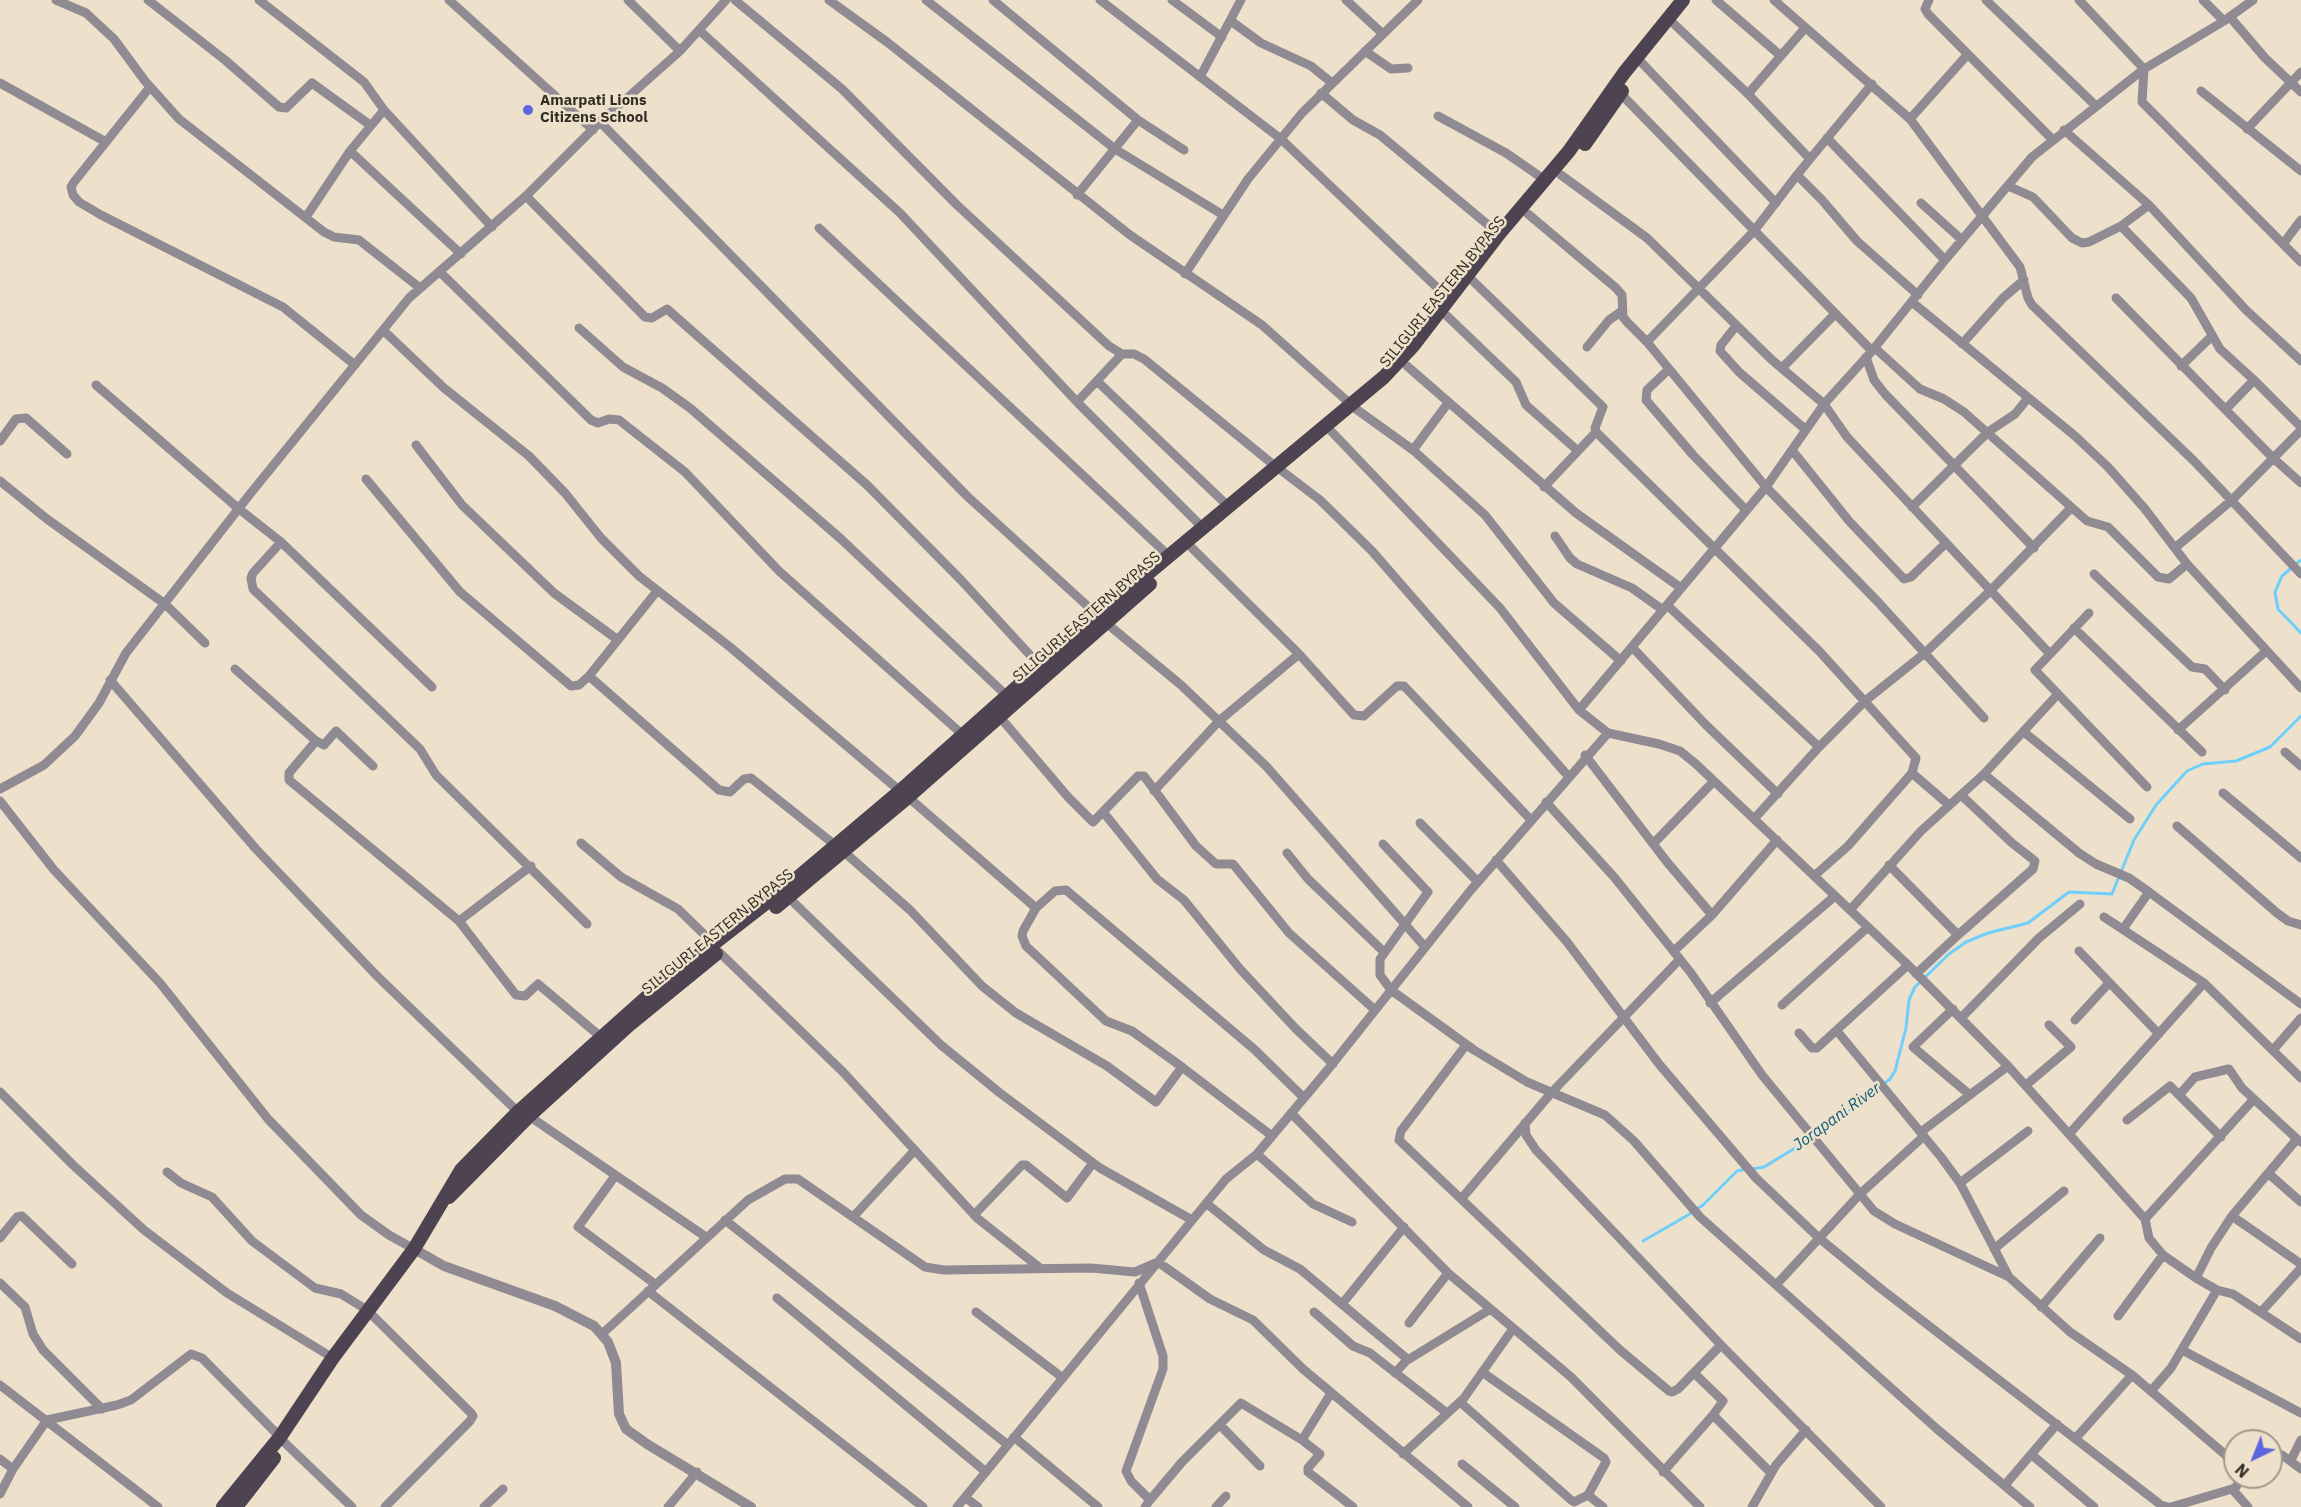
<!DOCTYPE html>
<style>
body{margin:0}
#map{position:relative;width:2301px;height:1507px;overflow:hidden;background:#eee1cb;font-family:"IBM Plex Sans",sans-serif}
canvas{display:block}
.north{position:absolute;left:2223px;top:1429px;width:60px;height:60px;box-sizing:border-box;background:#eee1cb;border:2px solid #a29988;border-radius:50%;rotate:223deg;font-size:16px;font-weight:700;line-height:24px;text-align:center;color:#312c24}
.north::after{content:'';display:block;margin:auto;width:21px;height:27px;background:#5e64dc;clip-path:polygon(50% 0,100% 100%,50% 72%,0 100%)}
</style>
<div id="map">
<canvas width="2301" height="1507"></canvas>
<div class="north">N</div>
</div>
<script>
const g = document.querySelector('canvas').getContext('2d');
g.lineJoin = 'round';
const poly = rows => new Path2D(rows.map(r => 'M' + r).join(''));
function stroke(path, color, width, dash) { g.strokeStyle = color; g.lineWidth = width; g.lineCap = dash ? 'butt' : 'round'; g.setLineDash(dash || []); g.stroke(path); }
function label(font, color, halo, rows, align = 'center') {
  g.font = font + ' "IBM Plex Sans",sans-serif'; g.lineWidth = 5; g.setLineDash([]); g.textBaseline = 'middle'; g.strokeStyle = halo; g.fillStyle = color; for (const [text, x, y, turn = 0] of rows) {
    g.save(); g.translate(x, y); g.rotate((+turn || 0) * Math.PI / 180); g.textAlign = isNaN(turn) ? turn : align; if (halo) g.strokeText(text, 0, 0); g.fillText(text, 0, 0); g.restore();
  }
}
const stream = poly([
 [2301,560,2282,576,2275,592,2278,609,2301,633],
 [1752,1169,1764,1167,1820,1133,1890,1079,1895,1071,1906,1028,1909,1000,1915,987,1949,954,1966,942,1988,933,2028,923,2069,892,2112,894,2134,840,2156,805,2187,771,2203,764,2236,761,2270,747,2301,716],
 [1643,1241,1688,1215,1703,1205,1737,1171,1746,1169]
]);
const minor = poly([
 [56,0,86,13,114,39,145,81,179,119,324,232,334,237,359,240,420,288],
 [148,0,225,60,279,107,286,108,312,83,370,125],
 [259,0,364,82,384,110,492,227],
 [449,0,593,130],
 [628,0,680,51],
 [735,0,842,89,957,205,1109,346,1122,354,1134,354,1144,359,1275,466],
 [829,0,887,42,1130,235,1262,325,1356,409,1413,450,1485,515,1554,603,1621,661],
 [926,0,1115,149,1223,215],
 [993,0,1138,120,1184,150],
 [1100,0,1281,139,1448,298],
 [1172,0,1222,37],
 [1346,0,1383,34],
 [1716,0,1781,56],
 [1774,0,1910,119,2020,267,2028,298,2032,305,2195,462,2301,574],
 [1929,0,1925,9,1928,14,2052,139],
 [1986,0,2095,105],
 [2079,0,2144,69,2142,102,2301,262],
 [2203,0,2224,21],
 [2230,17,2265,58,2301,92],
 [1231,21,1261,43,1311,66,1332,83],
 [1674,24,1748,94,1810,159,1797,175],
 [699,30,900,213,1077,402,1203,528],
 [1365,51,1391,69,1408,68],
 [1642,63,1776,203],
 [1200,77,1241,0],
 [0,83,106,142],
 [150,87,74,182,71,187,73,195,79,202,101,215,283,307,355,365],
 [2201,91,2301,171],
 [1321,93,1353,120,1380,135,1499,234],
 [1620,93,1872,351],
 [1748,94,1805,28],
 [1438,116,1506,153,1545,180],
 [1910,119,1968,54],
 [600,122,967,496,1105,622,1181,685,1266,766,1425,947],
 [2247,129,2301,72],
 [2064,130,2149,205,2246,310,2301,361],
 [1827,138,1945,260],
 [350,151,461,254],
 [1810,159,1872,84],
 [1561,175,1647,238,1772,360,1824,404,1847,437,2050,654],
 [2008,186,2033,197,2072,238,2082,243,2089,242,2121,226,2149,205],
 [1077,195,1138,120],
 [526,196,645,317,652,318,667,309,867,485,961,580,1041,667],
 [1921,203,1962,240],
 [1528,214,1616,288,1622,295,1623,317,1628,323,1647,342,1766,487,1878,602,1984,718],
 [306,217,350,151,384,110],
 [2121,226,2191,298,2220,349,2254,380,2226,409],
 [819,228,1169,556],
 [2283,244,2301,220],
 [440,272,591,420,598,423,609,419,619,420,685,472,779,571,963,735],
 [1185,274,1248,179,1302,113,1418,0],
 [1473,281,1603,407,1595,428,1596,432,1544,487],
 [2116,298,2273,458,2301,483],
 [1912,302,2075,436,2108,467,2145,509,2187,564,2301,688],
 [1447,316,1516,382,1526,405,1578,451],
 [1736,326,1721,345,1720,351,1739,372,1806,430],
 [579,328,623,367,662,388,690,408,841,539,1007,696],
 [383,330,444,388,529,456,565,493,601,538,639,576,730,647,900,791],
 [1647,342,1754,231,1797,175,1822,200,1857,241,1918,295],
 [1962,344,2003,298,2024,280],
 [1587,347,1609,320,1622,311],
 [1875,348,1920,389,1944,399,1964,412,2087,521,2108,527,2158,577,2169,579,2187,564],
 [1866,357,1874,380,1885,394,2034,548],
 [1407,366,1576,513,1681,588],
 [2181,366,2212,336],
 [1782,368,1835,314],
 [1669,369,1647,390,1646,400,1693,455,1746,510],
 [2254,380,2301,427],
 [1098,382,1228,506],
 [96,385,239,509,281,542,253,573,251,578,253,589,420,749,436,775,587,924],
 [1077,402,1122,354],
 [1330,430,1500,608,1579,710,1608,733,1659,744,1680,751,1696,764,1908,965,2008,1066,2145,1219,2149,1238,2163,1255,2196,1278,2217,1290,2233,1294,2301,1339],
 [1596,432,1820,652,1916,758,1912,773,1949,805],
 [0,441,16,419,26,418,67,454],
 [416,445,462,505,554,593,618,640],
 [1413,450,1448,403],
 [1792,450,1849,521,1904,579,1911,577,1946,543],
 [1282,471,1320,500,1372,551,1568,776],
 [366,479,460,592,571,686,579,685,589,676,657,591],
 [0,481,47,519,165,604,205,643],
 [1912,507,1988,432,2015,414,2028,398],
 [1555,536,1570,558,1577,564,1632,588,1663,610],
 [281,542,432,687],
 [2176,547,2232,500,2301,430],
 [1192,548,1299,654,1354,715,1364,716,1397,686,1404,686,1531,820],
 [2094,574,2192,667,2205,669,2225,690],
 [1667,605,1819,747,1754,819],
 [2089,613,2035,670,2147,787],
 [2074,628,2202,752],
 [1632,647,1706,725,1778,794],
 [235,669,316,741,289,773,289,780,459,921,516,995,525,996,538,984,601,1037],
 [589,676,719,790,730,792,744,779,751,778,835,845],
 [110,680,256,849,377,976,518,1112],
 [1579,710,1766,487,1824,404,1872,351,1945,260,2032,157,2144,69,2224,21,2253,0],
 [999,716,1068,797,1093,822,1138,776,1144,776,1196,846,1216,864,1233,864,1289,933,1375,1010],
 [2178,730,2265,652],
 [2024,732,2130,819],
 [316,741,324,745,336,731,373,766],
 [1819,747,1865,701,1925,653,1990,591,2071,508],
 [2285,752,2301,766],
 [1585,755,1667,862,1712,915],
 [1984,774,2079,853,2096,864,2129,878,2149,892,2301,1004],
 [0,789,44,765,75,736,99,703,126,653,250,494,409,298,526,196,600,122,680,51,726,0],
 [1154,791,1219,721,1299,654],
 [2223,793,2301,858],
 [908,797,1036,908,1055,891,1066,890,1255,1050,1304,1098],
 [0,801,54,870,160,983,268,1119,361,1215,389,1235,414,1249],
 [1546,802,1614,877,1691,973,1762,1075,1874,1211,1895,1224,2009,1277,2070,1332,2132,1375,2235,1463],
 [1104,813,1157,879,1184,900,1240,969,1296,1029,1333,1064],
 [1420,823,1478,882],
 [2177,826,2277,913,2288,921,2301,925],
 [581,843,621,877,678,909,714,944],
 [1383,844,1428,892,1380,959,1380,975,1391,990,1474,1050,1527,1082,1605,1115,1634,1141,1700,1217,1937,1429,2030,1507],
 [1653,844,1714,781],
 [843,851,910,910,982,986,1016,1013,1107,1066,1156,1102,1182,1067,1272,1136],
 [1287,853,1308,879,1384,952],
 [1496,860,1567,942,1659,1064,1756,1178,1819,1238,1880,1288,2161,1505,2168,1507],
 [1889,865,1958,935,1916,974],
 [1814,876,1848,846,1912,773],
 [788,897,941,1045,1000,1093,1100,1168,1192,1220],
 [1036,908,1023,931,1022,936,1026,946,1106,1021,1132,1031,1182,1067],
 [1850,910,1921,831,1984,774,2058,694],
 [2104,917,2204,983,2301,1078],
 [459,921,531,866],
 [2123,929,2149,892],
 [1958,935,2033,869,2035,861,2012,843,1961,795],
 [1674,951,1712,915,1777,840],
 [2079,951,2159,1034],
 [719,952,843,1072,977,1218,1040,1268],
 [1710,1003,1835,896],
 [1782,1005,1868,927],
 [1953,1009,1913,1047,1970,1095],
 [1961,1018,2039,938,2080,904],
 [2075,1020,2109,983],
 [1837,1031,1941,1157,1960,1183,2009,1277],
 [1799,1033,1812,1048,1817,1048,1908,965],
 [1466,1045,1401,1131,1399,1140,1620,1350,1669,1391,1672,1392,1678,1389,1721,1345],
 [2273,1050,2301,1018],
 [2026,1085,2071,1047,2049,1025],
 [0,1092,73,1165,144,1230,227,1293,333,1358],
 [2180,1094,2195,1077,2229,1069,2242,1088,2297,1139],
 [1291,1113,1448,1273,1571,1377,1700,1507],
 [529,1116,706,1237],
 [2127,1120,2170,1086,2221,1137],
 [1525,1123,1526,1135,1536,1150,1721,1345,1881,1507],
 [1921,1132,2008,1066],
 [2070,1133,2204,983],
 [1257,1154,1313,1204,1352,1222],
 [167,1172,181,1183,212,1197,252,1241,315,1288,341,1294,367,1310,471,1413,473,1416,470,1421,385,1507],
 [2269,1174,2301,1202],
 [615,1176,578,1227,655,1284],
 [1960,1183,2028,1131],
 [1462,1198,1552,1092,1680,959],
 [1206,1203,1264,1250,1300,1269,1405,1357,1406,1361,1395,1373],
 [974,1215,1022,1165,1026,1165,1067,1198,1093,1163],
 [2232,1216,2301,1264],
 [853,1217,915,1150],
 [2145,1219,2253,1100],
 [725,1220,1008,1445],
 [0,1238,17,1217,22,1216,72,1264],
 [1994,1249,2064,1191],
 [2196,1278,2211,1248,2232,1216,2297,1139,2301,1142],
 [0,1283,25,1307,33,1334,43,1350,102,1409],
 [1139,1283,1163,1356,1163,1369,1126,1471,1131,1481,1150,1500,1145,1507],
 [1776,1285,1860,1194,1924,1136],
 [648,1291,923,1507],
 [777,1298,986,1472],
 [1342,1304,1404,1227],
 [2041,1307,2100,1238],
 [976,1312,1063,1378],
 [1314,1312,1353,1346,1370,1353,1447,1413],
 [2261,1312,2301,1268],
 [2118,1316,2163,1255],
 [1409,1323,1448,1273],
 [602,1334,748,1200,785,1179,798,1179,925,1267,944,1270,1091,1268,1135,1272,1158,1262,1210,1299,1253,1320,1303,1369,1468,1507],
 [2182,1350,2301,1413],
 [1406,1361,1489,1310],
 [1482,1372,1604,1458,1606,1462,1588,1495],
 [1694,1373,1723,1401,1713,1415],
 [0,1385,158,1507],
 [2151,1391,2171,1368,2217,1290],
 [1331,1393,1302,1440,1320,1454,1308,1468,1308,1472,1353,1507],
 [1460,1402,1571,1500,1574,1502,1588,1495,1603,1507],
 [1220,1425,1260,1466],
 [1014,1437,1098,1507],
 [2075,1439,2132,1375],
 [285,1443,352,1507],
 [1403,1454,1464,1398,1512,1330],
 [2032,1455,2094,1507],
 [2271,1456,2282,1455,2301,1469],
 [0,1459,13,1469],
 [2291,1460,2301,1440],
 [1462,1464,1515,1507],
 [1663,1472,1713,1415,1771,1473],
 [2005,1485,2057,1424],
 [2232,1489,2248,1507],
 [0,1494,13,1469,47,1420,117,1405,131,1400,191,1354,202,1358,280,1437],
 [966,1498,978,1507],
 [1150,1500,1182,1462,1241,1403,1302,1440],
 [484,1507,503,1489],
 [668,1507,697,1472],
 [957,1507,1226,1179,1257,1154,1330,1067,1470,891,1608,733],
 [1216,1507,1226,1496],
 [1752,1507,1776,1465,1806,1430],
 [2171,1507,2232,1489,2236,1487,2241,1477]
]);
const tertiary = poly([
 [414,1249,444,1266,555,1306,594,1326,608,1342,616,1363,619,1414,626,1429,647,1444,751,1507]
]);
const primary = poly([
 [1585,144,1622,91],
 [776,907,908,797,1150,584],
 [449,1197,529,1116,629,1025,716,954],
 [223,1507,280,1437,332,1359,414,1249,461,1170,518,1112,658,987,784,889,900,791,1098,615,1384,377,1413,346,1499,234,1569,151,1624,73,1683,0],
 [236,1507,274,1458]
]);
const markers = [
 [528,110,6,"#5e64dc"]
];
const poiNames = [
 ["Amarpati Lions",540,101],
 ["Citizens School",540,118]
];
const streetNames = [
 ["SILIGURI EASTERN BYPASS",1443,292,-51],
 ["SILIGURI EASTERN BYPASS",1087,617,-41],
 ["SILIGURI EASTERN BYPASS",718,932,-39]
];
const waterNames = [
 ["Jorapani River",1837,1117,-36]
];
stroke(stream, '#6fcffb', 3);
stroke(minor, '#908a92', 9);
stroke(tertiary, '#908a92', 10);
stroke(primary, '#4e4350', 14);
for (const [x, y, r, color] of markers) { const dot = new Path2D(); dot.arc(x, y, r, 0, 2 * Math.PI); g.fillStyle = color; g.fill(dot); stroke(dot, '#eee1cb', 2); }
label('bold 15px', '#312c24', '#eee1cb', poiNames, 'left');
label('15px', '#312c24', '#eee1cb', streetNames);
label('italic 16px', '#0e5c79', '#eee1cb', waterNames);
</script>
